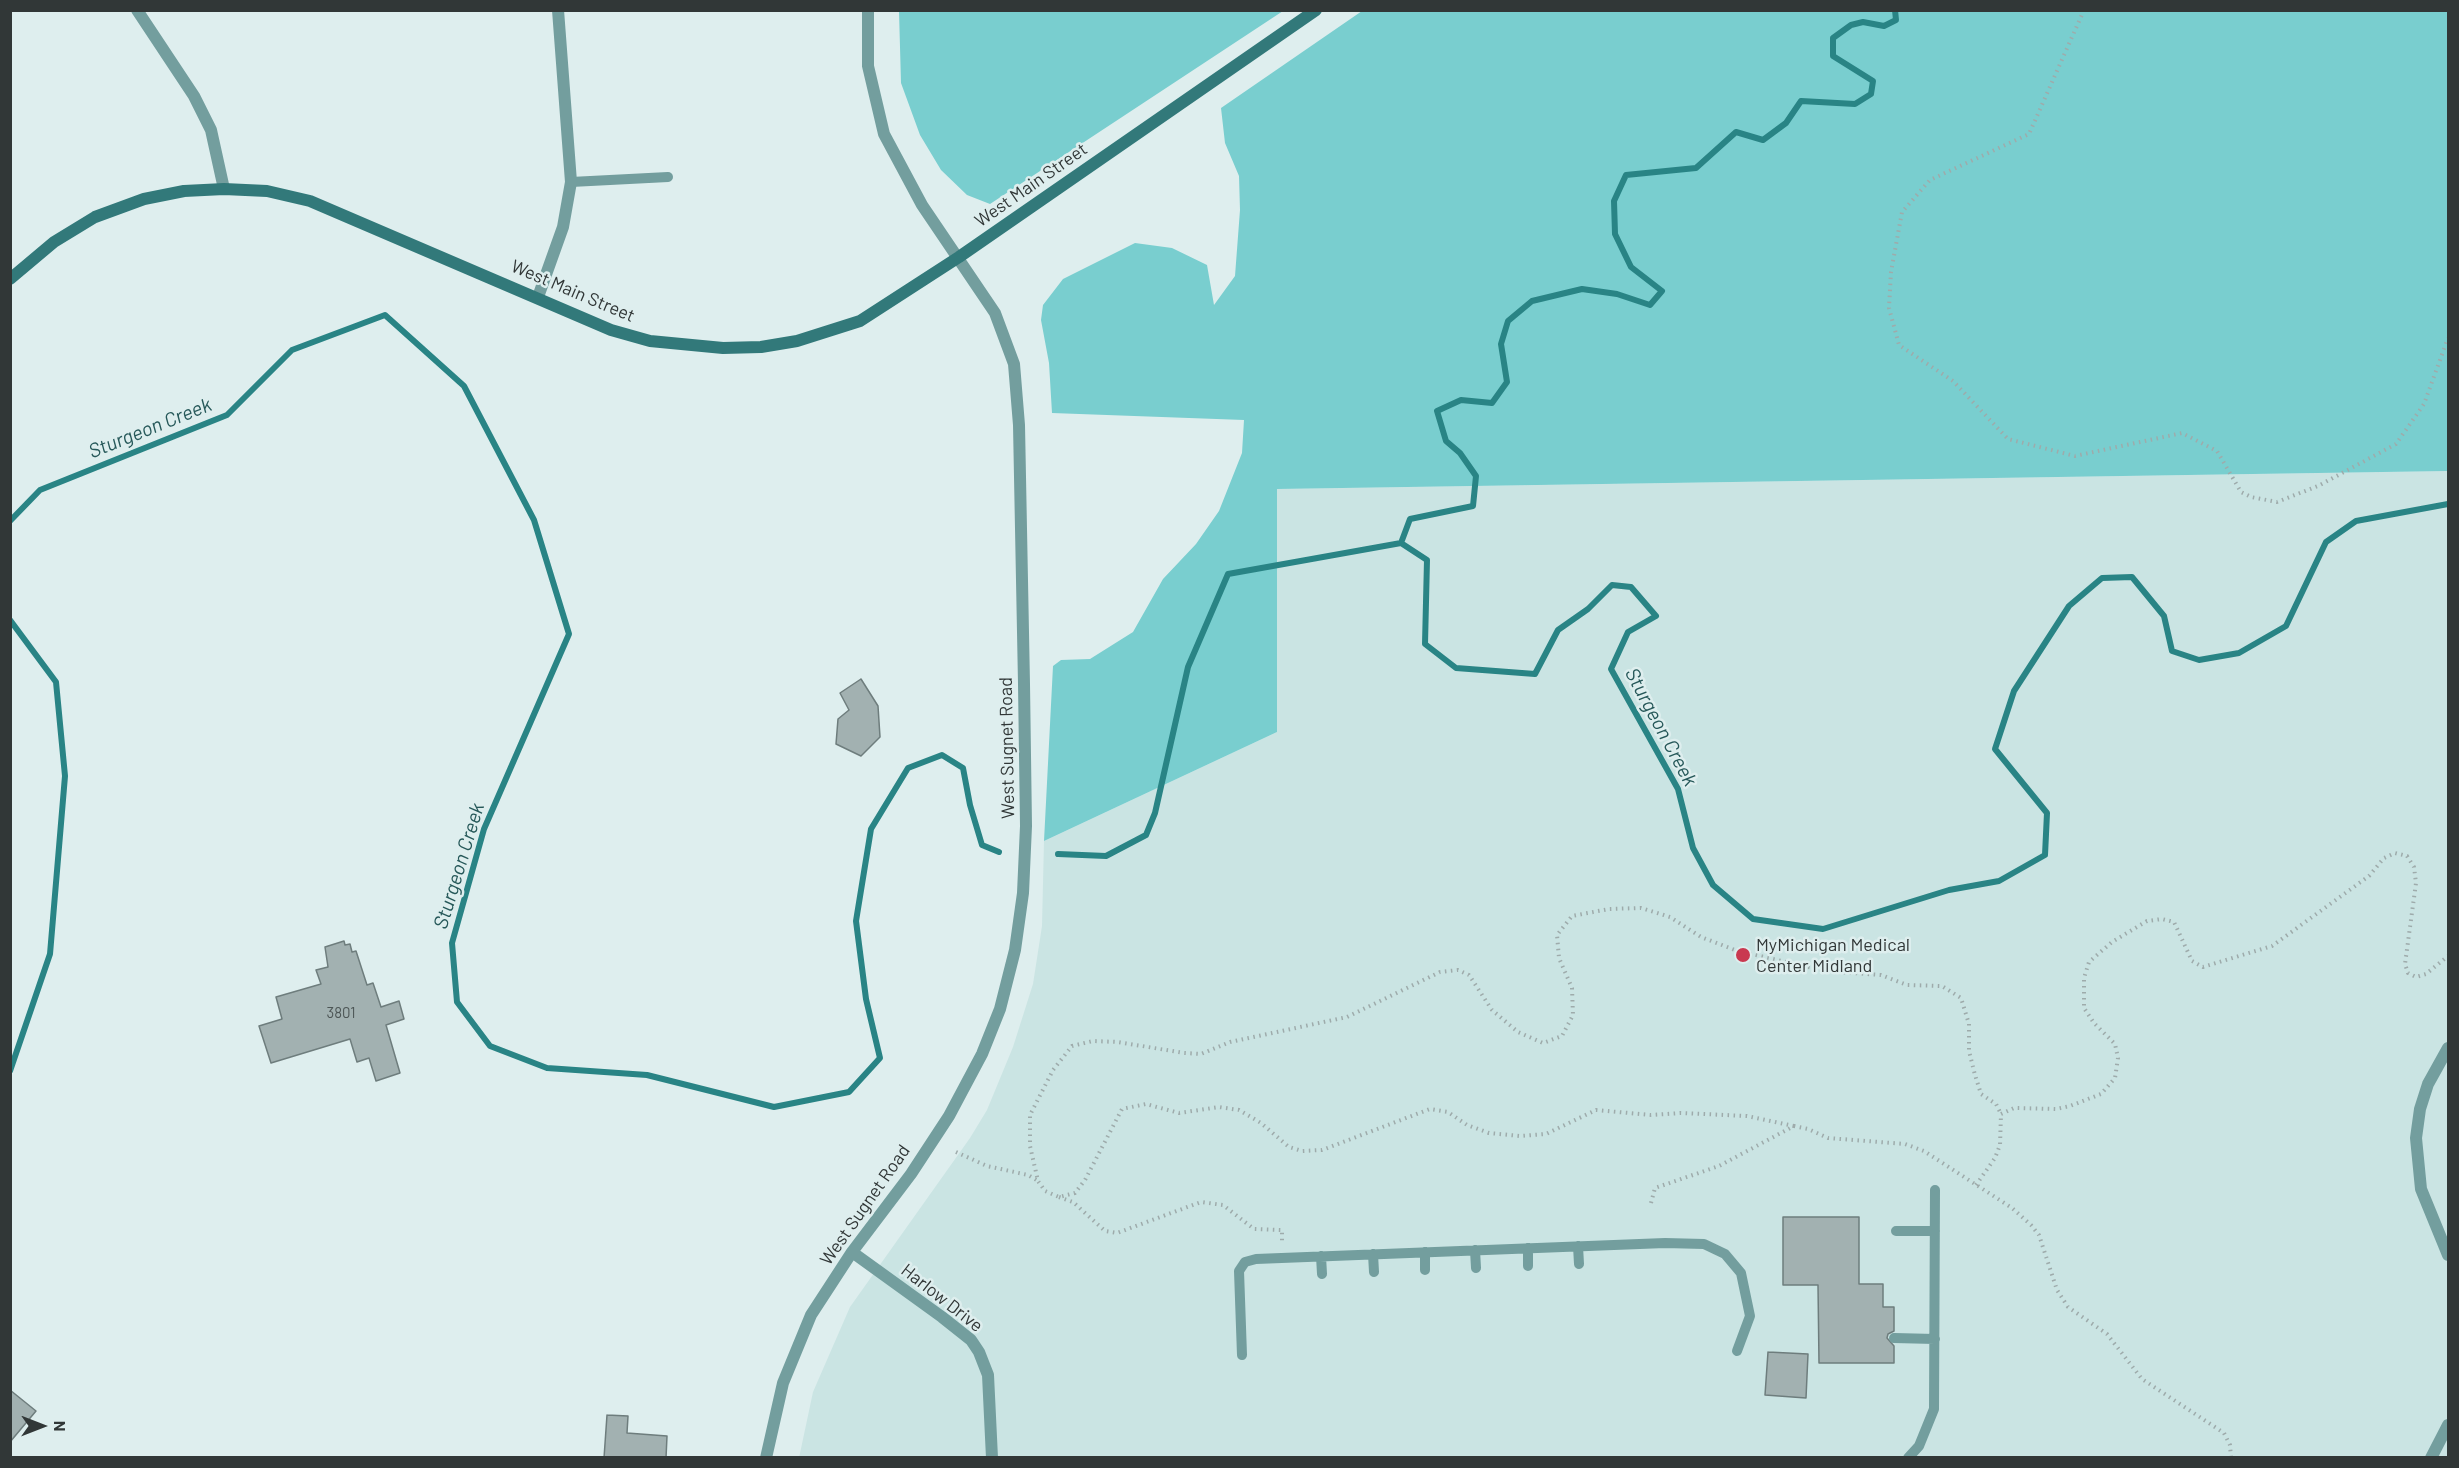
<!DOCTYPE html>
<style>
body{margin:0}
#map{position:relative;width:2459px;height:1468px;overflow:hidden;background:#deeeee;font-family:Barlow,sans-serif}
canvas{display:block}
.frame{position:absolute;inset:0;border:12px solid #313737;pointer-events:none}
.north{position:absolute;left:12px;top:1396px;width:60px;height:60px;-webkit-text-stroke:4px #deeeee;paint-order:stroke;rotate:90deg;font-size:16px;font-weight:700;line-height:24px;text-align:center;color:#313737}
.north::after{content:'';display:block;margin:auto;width:21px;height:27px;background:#313737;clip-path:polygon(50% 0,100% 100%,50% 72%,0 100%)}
</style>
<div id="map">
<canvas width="2459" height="1468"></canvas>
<div class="frame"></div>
<div class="north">N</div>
</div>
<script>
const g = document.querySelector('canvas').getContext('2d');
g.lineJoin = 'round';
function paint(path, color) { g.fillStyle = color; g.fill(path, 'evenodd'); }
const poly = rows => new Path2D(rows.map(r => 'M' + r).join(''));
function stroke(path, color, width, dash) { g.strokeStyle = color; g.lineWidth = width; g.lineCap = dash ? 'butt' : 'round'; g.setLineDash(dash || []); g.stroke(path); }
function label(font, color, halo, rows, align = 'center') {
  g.font = font + ' Barlow,sans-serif'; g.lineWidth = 5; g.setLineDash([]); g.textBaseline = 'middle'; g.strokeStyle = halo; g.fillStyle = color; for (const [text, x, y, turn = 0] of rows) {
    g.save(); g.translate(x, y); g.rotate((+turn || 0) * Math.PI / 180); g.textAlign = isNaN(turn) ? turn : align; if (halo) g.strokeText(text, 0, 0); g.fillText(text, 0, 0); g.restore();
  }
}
const built = poly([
 [2448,471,2448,1457,799,1458,813,1392,850,1307,970,1138,987,1110,1013,1047,1033,984,1042,926,1044,841,1277,732,1277,489]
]);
const green = poly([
 [899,11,899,10,1283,11,990,204,967,195,941,170,920,135,901,83],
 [1362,11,2448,11,2448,471,1277,489,1277,732,1044,841,1053,666,1061,660,1090,659,1133,632,1163,579,1196,544,1219,511,1242,453,1244,420,1052,413,1049,363,1041,320,1043,305,1063,279,1135,243,1172,248,1207,265,1214,305,1235,276,1240,210,1239,176,1225,143,1221,108]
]);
const stream = poly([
 [10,521,40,490,227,415,292,350,385,315,464,386,534,520,569,634,484,829,452,943,457,1002,490,1046,547,1068,647,1075,774,1107,849,1092,880,1058,866,999,856,921,871,829,908,768,942,755,963,768,970,805,982,845,999,852],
 [1401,543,1410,519,1473,506,1476,476,1460,453,1446,441,1437,411,1461,400,1492,403,1507,382,1501,344,1508,321,1532,301,1582,289,1617,294,1650,305,1662,291,1631,267,1615,234,1614,201,1626,175,1696,168,1736,132,1763,140,1786,123,1801,101,1855,104,1871,94,1873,81,1833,56,1833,38,1851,25,1863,22,1884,26,1896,20,1895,10],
 [10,620,56,682,65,776,50,954,10,1071],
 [1058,854,1106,856,1146,835,1155,813,1188,667,1228,574,1401,543,1427,560,1425,644,1456,668,1535,674,1558,630,1588,609,1612,585,1631,587,1656,616,1628,632,1611,669,1678,789,1693,848,1713,885,1753,919,1823,929,1949,890,1999,881,2045,855,2047,813,1995,749,2014,691,2069,606,2102,578,2132,577,2164,616,2172,651,2199,660,2239,653,2286,626,2326,542,2356,521,2448,504]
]);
const building = poly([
 [861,679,878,706,880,737,861,756,836,744,838,719,849,710,840,693,861,679],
 [344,941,345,945,350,944,352,952,356,951,367,985,373,983,381,1007,399,1001,404,1019,386,1025,400,1073,376,1081,369,1058,357,1062,350,1039,271,1063,259,1026,282,1019,276,997,321,984,316,970,328,967,325,947,344,941],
 [1783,1217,1859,1217,1859,1284,1883,1284,1883,1307,1894,1307,1894,1331,1888,1334,1887,1338,1894,1346,1894,1363,1819,1363,1818,1285,1783,1285,1783,1217],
 [1768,1352,1808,1354,1806,1398,1765,1395,1768,1352],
 [10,1390,36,1411,10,1442,10,1390],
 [607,1415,628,1416,627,1433,667,1436,666,1458,604,1458,607,1415]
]);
const path = poly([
 [2084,10,2029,134,1930,180,1902,212,1891,272,1889,308,1899,345,1953,381,2008,439,2075,456,2182,433,2217,451,2241,492,2251,497,2277,502,2318,486,2396,444,2424,404,2448,338],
 [1794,1126,1747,1116,1681,1113,1651,1115,1596,1110,1546,1134,1520,1136,1489,1133,1467,1125,1448,1112,1430,1109,1322,1150,1302,1151,1289,1147,1261,1123,1239,1110,1219,1107,1179,1113,1146,1104,1122,1109,1085,1180,1075,1193,1059,1197,1045,1191,1038,1181,1030,1146,1030,1115,1053,1070,1072,1046,1093,1041,1118,1042,1184,1053,1201,1054,1230,1042,1347,1017,1440,972,1458,970,1469,975,1492,1010,1518,1032,1543,1043,1562,1036,1573,1015,1572,988,1559,958,1557,935,1572,916,1609,909,1641,908,1670,917,1701,937,1735,950,1790,963,1826,971,1881,975,1907,985,1942,986,1961,998,1969,1024,1969,1051,1975,1075,1981,1094,1996,1104,2001,1114],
 [956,1152,987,1166,1028,1175,1038,1181],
 [1976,1185,1995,1158,2000,1145,2001,1114,2014,1108,2056,1109,2070,1106,2101,1094,2115,1078,2118,1058,2115,1044,2094,1023,2084,1008,2084,978,2089,962,2112,942,2147,921,2162,919,2174,922,2192,961,2203,967,2272,946,2369,876,2384,858,2395,853,2407,856,2414,867,2416,883,2405,964,2408,973,2416,977,2426,974,2448,956],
 [1059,1197,1073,1202,1105,1231,1117,1233,1201,1202,1223,1205,1254,1229,1282,1230,1282,1244],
 [1651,1203,1655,1188,1719,1166,1794,1126,1808,1129,1828,1138,1905,1144,1924,1151,2012,1208,2031,1225,2039,1235,2057,1290,2068,1307,2107,1334,2142,1379,2224,1433,2230,1445,2231,1458]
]);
const lane = poly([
 [571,182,668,177],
 [1896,1231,1935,1231],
 [1578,1246,1579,1264],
 [1528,1248,1528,1266],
 [1475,1250,1476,1268],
 [1425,1252,1425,1270],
 [1373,1254,1374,1272],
 [1321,1256,1322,1274],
 [1894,1338,1935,1339],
 [1242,1355,1239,1271,1245,1262,1256,1259,1665,1243,1704,1244,1725,1254,1741,1273,1750,1316,1737,1351],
 [1908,1458,1919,1446,1934,1409,1935,1190]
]);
const street = poly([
 [137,10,194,96,211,130,224,189],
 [538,297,563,227,571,182,558,10],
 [2448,1048,2428,1084,2420,1109,2416,1138,2421,1189,2448,1255],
 [852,1252,942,1317,971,1340,979,1352,988,1375,992,1458],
 [766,1458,783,1383,811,1315,852,1252,911,1174,949,1116,982,1054,1000,1009,1015,950,1023,893,1026,826,1024,684,1019,425,1014,364,995,313,922,205,884,134,868,66,868,10],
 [2431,1458,2448,1425]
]);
const secondary = poly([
 [10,279,54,242,95,217,144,199,184,191,224,189,267,191,310,201,611,330,650,341,723,348,761,347,797,341,860,321,959,257,1316,10]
]);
const markers = [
 [1743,955,8,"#c93950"]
];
const numberNames = [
 ["3801",341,1013]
];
const streetNames = [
 ["West Main Street",1031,185,-35],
 ["West Main Street",573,291,23],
 ["West Sugnet Road",1007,748,-91],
 ["West Sugnet Road",865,1205,-55],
 ["Harlow Drive",942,1298,38]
];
const poiNames = [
 ["MyMichigan Medical",1756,945],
 ["Center Midland",1756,966]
];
const waterNames = [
 ["Sturgeon Creek",150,428,-22],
 ["Sturgeon Creek",1661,727,62],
 ["Sturgeon Creek",459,866,-73]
];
paint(built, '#cae4e3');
paint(green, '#79cecf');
stroke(stream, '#298485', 6);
paint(building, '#a2b1b1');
stroke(building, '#6e7d7d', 1.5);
stroke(path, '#9eabab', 4, [1.5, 4.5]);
stroke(lane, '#739e9e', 10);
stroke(street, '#739e9e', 12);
stroke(secondary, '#32797a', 12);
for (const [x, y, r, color] of markers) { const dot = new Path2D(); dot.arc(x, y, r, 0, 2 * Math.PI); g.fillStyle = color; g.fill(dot); stroke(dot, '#deeeee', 2); }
label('15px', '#4d5656', null, numberNames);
label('18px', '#313737', '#deeeee', streetNames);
label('18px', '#313737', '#deeeee', poiNames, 'left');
label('italic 20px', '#265859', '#deeeee', waterNames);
</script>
